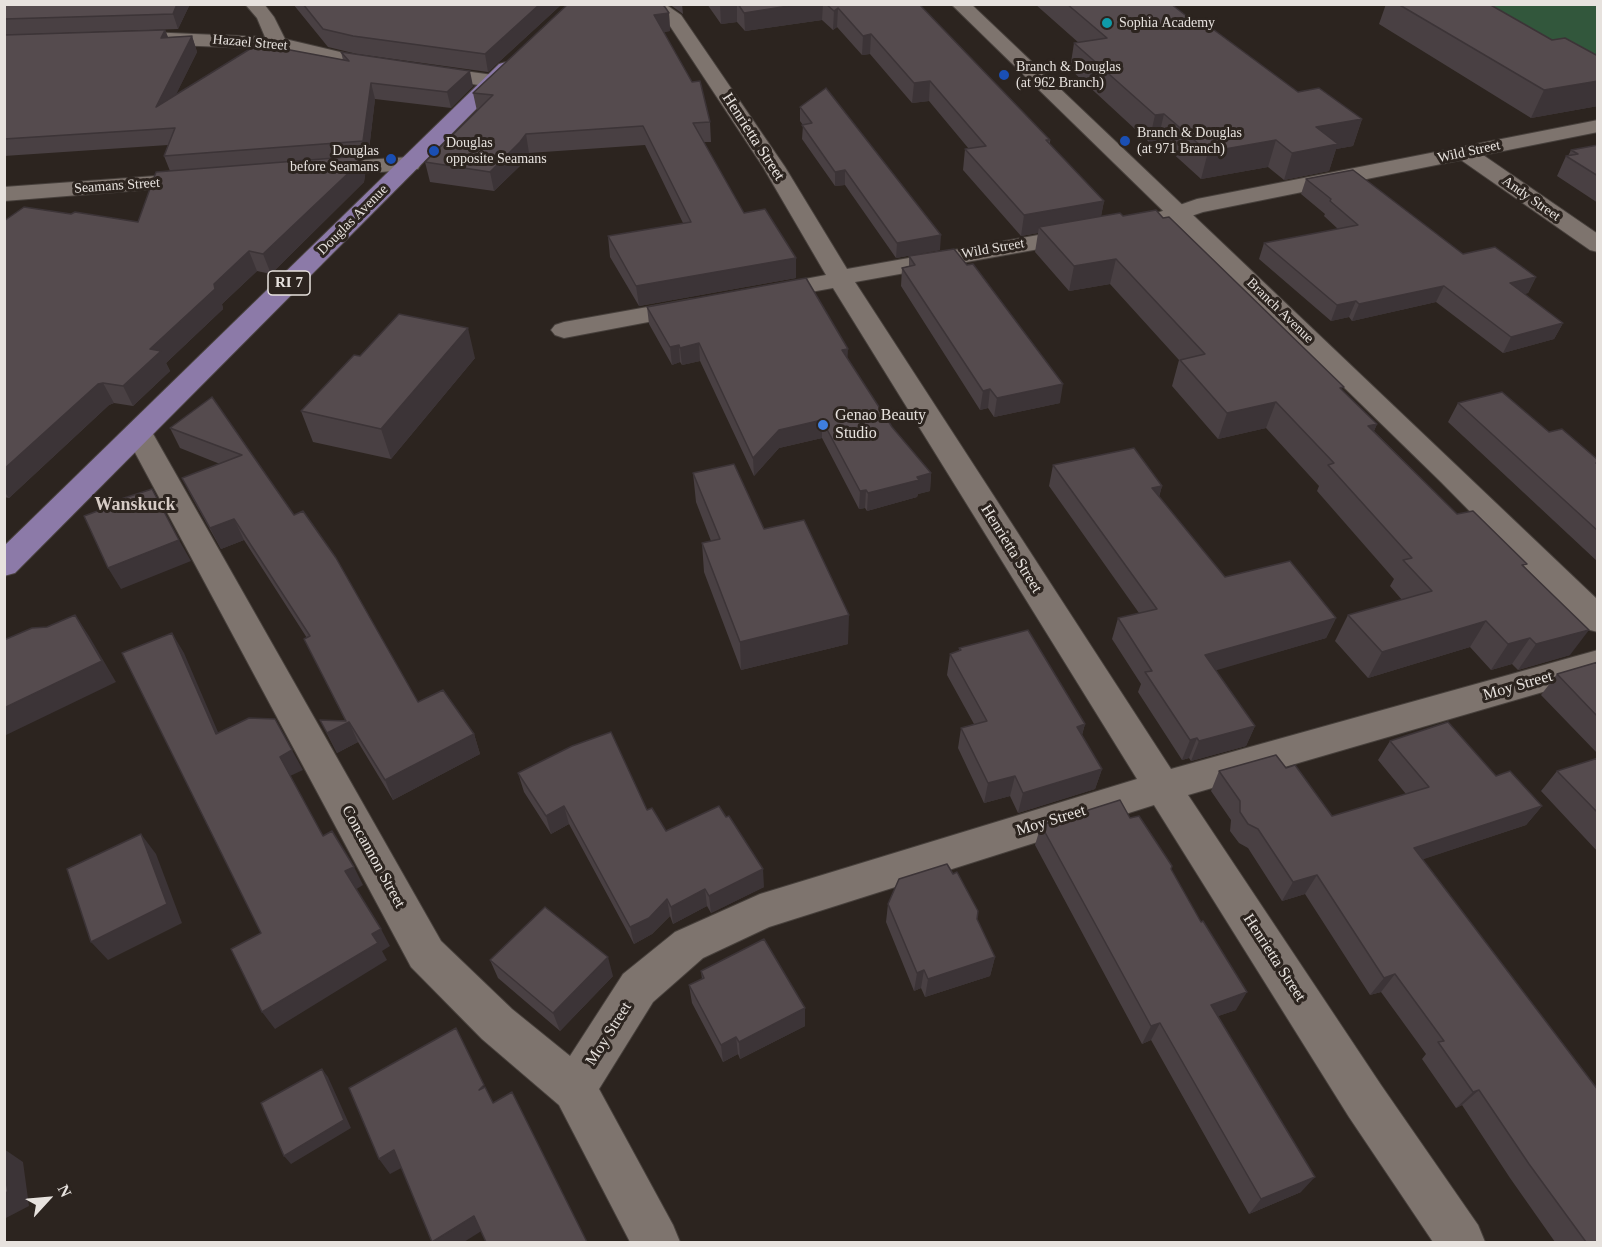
<!DOCTYPE html>
<style>
body{margin:0}
#map{position:relative;width:1602px;height:1247px;overflow:hidden;background:#2c241f;font-family:"Times New Roman",serif}
canvas{display:block}
.frame{position:absolute;inset:0;border:6px solid #e7e2de;pointer-events:none}
.north{position:absolute;left:18px;top:1169px;width:60px;height:60px;-webkit-text-stroke:4px #2c241f;paint-order:stroke;rotate:64deg;font-size:16px;font-weight:700;line-height:24px;text-align:center;color:#e7e2de}
.north::after{content:'';display:block;margin:auto;width:21px;height:27px;background:#e7e2de;clip-path:polygon(50% 0,100% 100%,50% 72%,0 100%)}
</style>
<div id="map">
<canvas width="1602" height="1247"></canvas>
<div class="frame"></div>
<div class="north">N</div>
</div>
<script>
const g = document.querySelector('canvas').getContext('2d');
g.lineJoin = 'round';
function paint(path, color) { g.fillStyle = color; g.fill(path, 'evenodd'); }
const poly = rows => new Path2D(rows.map(r => 'M' + r).join(''));
function stroke(path, color, width, dash) { g.strokeStyle = color; g.lineWidth = width; g.lineCap = dash ? 'butt' : 'round'; g.setLineDash(dash || []); g.stroke(path); }
function label(font, color, halo, rows, align = 'center') {
  g.font = font + ' "Times New Roman",serif'; g.lineWidth = 6; g.setLineDash([]); g.textBaseline = 'middle'; g.strokeStyle = halo; g.fillStyle = color; for (const [text, x, y, turn = 0] of rows) {
    g.save(); g.translate(x, y); g.rotate((+turn || 0) * Math.PI / 180); g.textAlign = isNaN(turn) ? turn : align; if (halo) g.strokeText(text, 0, 0); g.fillText(text, 0, 0); g.restore();
  }
}
const forest = poly([
 [1474,4,1597,5,1597,78]
]);
const minor = poly([
 [245,4,264,4,274,17,285,39,357,56,493,75,500,77,503,81,500,85,493,87,357,68,277,49,147,44,140,42,138,38,140,34,147,32,265,37,257,18,245,4],
 [643,4,665,4,681,15,785,167,847,269,1151,215,1197,199,1598,120,1598,132,1483,155,1598,234,1598,252,1590,250,1461,160,1203,212,1156,228,855,282,1171,769,1598,650,1598,676,1188,795,1381,1085,1478,1225,1485,1242,1433,1242,1349,1117,1154,805,769,927,703,958,653,1002,599,1089,673,1225,680,1242,630,1242,559,1105,482,1039,411,967,124,432,128,426,138,423,148,426,152,432,441,941,512,1009,570,1056,623,974,675,932,760,894,1137,779,833,288,766,300,757,298,754,293,757,288,826,275,763,167,668,23,643,4],
 [410,157,418,159,421,164,418,169,317,177,309,175,306,170,309,165,317,163,410,157],
 [197,173,205,175,208,180,205,185,4,201,4,187,197,173],
 [692,299,701,302,705,307,701,312,564,338,555,335,551,330,555,325,564,322,692,299]
]);
const secondary = poly([
 [951,4,971,4,1598,600,1598,632,1586,629,1441,482,951,4]
]);
const primary = poly([
 [506,62,513,64,516,68,513,72,15,573,4,576,4,546,499,64,506,62]
]);
const wall = poly([
 [4,4,190,4,178,29,4,35],
 [293,4,562,4,488,72,357,54,328,47],
 [669,4,682,4,683,14],
 [707,4,919,4,1050,140,1050,145,1104,201,1101,216,1123,216,1343,391,1377,424,1374,431,1457,514,1525,567,1570,655,1518,670,1512,664,1491,670,1470,647,1368,678,1335,641,1348,615,1402,600,1390,586,1394,579,1317,491,1319,486,1266,428,1218,439,1172,386,1179,360,1110,284,1069,291,1035,252,1038,233,1021,236,963,170,965,149,969,149,929,101,912,103,870,54,862,55,837,27,833,30,822,20,745,31,737,22,721,24],
 [1035,4,1171,4,1198,25,1298,92,1362,119,1353,146,1336,149,1329,171,1284,180,1268,167,1201,179,1158,140,1149,142,1070,69,1074,43,1079,43],
 [1386,4,1489,4,1552,40,1598,56,1598,106,1531,118,1379,24],
 [669,13,670,31,664,32,710,122,711,142,703,142,744,213,796,278,639,306,610,257,608,236,683,223,645,145,529,153,524,162,494,191,430,182,425,162,477,111,473,93],
 [165,30,168,37,192,36,197,52,176,94,343,60,341,52,473,86,451,108,375,99,368,158,360,158,365,175,364,182,271,274,257,271,222,304,223,309,166,363,170,371,133,406,114,403,109,405,9,498,4,497,4,221,71,214,138,222,170,171,164,156,168,145,4,156,4,35],
 [800,107,940,250,896,258,845,185,835,186,802,139,803,125,800,121],
 [1598,145,1598,203,1557,176,1566,156,1568,156,1571,150],
 [1306,179,1463,254,1536,277,1528,293,1524,294,1563,323,1554,339,1503,353,1436,302,1352,321,1349,317,1331,321,1259,259,1264,243,1338,229,1324,216,1325,214,1301,194],
 [909,256,1060,403,994,417,988,408,980,410,901,286,902,268,909,266],
 [647,307,847,359,892,427,931,473,930,491,918,494,917,497,867,511,865,508,859,509,822,438,779,448,754,476,700,361,682,365,680,362,672,365,649,324],
 [360,356,475,358,391,459,313,442,301,411],
 [212,397,418,702,474,734,480,754,393,800,358,742,337,753,320,720,345,720,304,639,307,638,244,540,221,549,193,499,182,478,220,464,180,448,170,428],
 [1458,403,1549,432,1598,460,1598,562,1448,422],
 [1053,465,1162,486,1159,497,1225,577,1336,618,1326,638,1215,670,1255,726,1246,746,1191,761,1189,758,1182,760,1138,692,1141,684,1112,639,1118,618,1139,613,1049,486],
 [693,473,764,529,848,644,741,670,704,572,702,543,711,541,696,502],
 [959,648,1085,724,1082,735,1102,769,1095,789,1018,813,1010,796,984,803,958,748,961,728,974,724,947,675,950,654,959,651],
 [1598,662,1598,754,1541,695,1557,674],
 [1390,741,1496,776,1542,806,1526,825,1423,859,1598,1242,1555,1242,1510,1178,1462,1105,1456,1108,1422,1059,1426,1054,1381,992,1370,995,1305,894,1282,901,1248,848,1239,843,1230,831,1231,820,1211,791,1219,771,1286,768,1332,816,1406,794,1378,760],
 [1598,758,1598,852,1541,791,1557,771],
 [518,773,647,810,666,831,764,887,711,913,707,906,673,924,670,916,652,934,634,944,569,824,551,834,524,792],
 [1130,818,1171,869,1236,1010,1218,1016,1301,1192,1249,1214,1151,1040,1142,1044,1035,845,1041,825],
 [888,904,977,919,995,957,990,976,925,997,921,988,914,991,886,922],
 [490,960,613,976,560,1031,498,978],
 [701,971,805,1008,805,1026,740,1059,738,1054,723,1062,692,1003,689,985,702,979]
]);
const shadedWall = poly([
 [177,4,190,4,178,29,173,14],
 [540,4,562,4,488,72,485,54],
 [727,4,737,4,737,22,721,24,720,5],
 [801,4,823,4,822,20,745,31,744,13],
 [838,8,837,27,833,30,834,11],
 [669,13,670,31,656,33,654,15],
 [165,30,171,45,161,38],
 [871,34,870,54,862,55,863,36],
 [192,36,197,52,162,123,156,107],
 [470,71,473,86,451,108,447,92],
 [930,81,929,101,912,103,914,83],
 [1598,81,1598,106,1531,118,1544,90],
 [371,83,375,99,368,158,363,141],
 [1164,114,1158,140,1149,142,1155,115],
 [1362,119,1353,146,1336,149,1329,171,1284,180,1292,153,1316,127],
 [526,134,529,153,524,162,494,191,490,172],
 [1276,140,1268,167,1201,179,1208,152],
 [360,156,365,175,364,182,271,274,263,254],
 [845,170,845,185,835,186,835,172],
 [1104,201,1100,222,1039,227,1038,233,1021,236,1024,215],
 [941,235,940,250,896,258,897,243],
 [249,251,257,271,222,304,223,309,166,363,170,371,133,406,123,386,150,349,214,284],
 [796,258,796,278,639,306,636,286],
 [1116,259,1110,284,1069,291,1074,266],
 [1536,277,1528,293,1502,299,1510,283],
 [1444,286,1436,302,1352,321,1359,304],
 [1356,301,1349,317,1331,321,1337,305],
 [1563,323,1554,339,1503,353,1511,337],
 [468,328,475,358,391,459,381,429],
 [699,343,700,361,682,365,680,348],
 [679,345,680,362,672,365,670,347],
 [848,349,847,367,842,350],
 [103,383,114,403,109,405,9,498,4,491,4,469,98,384],
 [1063,384,1060,403,994,417,997,398],
 [990,389,988,408,980,410,983,391],
 [1276,402,1266,428,1218,439,1227,413],
 [822,420,822,438,779,448,754,476,753,458,779,430],
 [1377,424,1365,450,1368,426],
 [931,473,930,491,918,494,917,497,867,511,868,493],
 [1162,486,1156,506,1152,488],
 [866,490,865,508,859,509,860,491],
 [234,519,244,540,221,549,210,528],
 [179,540,191,561,121,589,108,568],
 [75,615,89,636,116,682,4,736,4,708],
 [849,615,848,644,741,670,740,642],
 [1336,618,1326,638,1197,676,1205,655],
 [1486,621,1470,647,1368,678,1382,652],
 [1589,630,1570,655,1518,670,1536,644],
 [172,633,184,653,227,753,216,734],
 [1530,638,1512,664,1491,670,1508,644],
 [349,722,358,742,337,753,327,733],
 [1085,724,1079,745,1077,727],
 [1255,726,1246,746,1191,761,1199,741],
 [474,734,480,754,393,800,385,780],
 [1197,738,1189,758,1182,760,1190,740],
 [292,750,303,770,290,776,280,757],
 [1102,769,1095,789,1018,813,1023,793],
 [1015,776,1010,796,984,803,988,783],
 [564,806,569,824,551,834,546,816],
 [1542,806,1526,825,1400,867,1414,848],
 [141,834,156,854,182,923,108,960,91,942],
 [354,867,363,885,355,890,345,871],
 [763,869,764,887,711,913,709,896],
 [1317,875,1305,894,1282,901,1293,882],
 [705,889,707,906,673,924,671,907],
 [667,899,670,916,652,934,634,944,630,927],
 [381,929,390,946,382,951,387,960,275,1029,262,1012,372,934],
 [608,957,613,976,560,1031,553,1013],
 [995,957,990,976,925,997,928,979],
 [924,970,921,988,914,991,917,973],
 [1395,974,1381,992,1370,995,1384,978],
 [1247,992,1236,1010,1201,1022,1211,1005],
 [805,1008,805,1026,740,1059,739,1042],
 [1160,1023,1151,1040,1142,1044,1151,1026],
 [736,1037,738,1054,723,1062,721,1045],
 [322,1069,328,1077,351,1128,291,1164,284,1156],
 [1479,1090,1462,1105,1456,1108,1473,1092],
 [4,1149,23,1162,29,1206,4,1219],
 [394,1150,405,1166,390,1174,379,1159],
 [1315,1177,1301,1192,1249,1214,1261,1199],
 [474,1216,483,1230,464,1242,433,1242]
]);
const building = poly([
 [4,4,177,4,173,14,4,19,4,4],
 [303,4,540,4,485,54,353,36,323,29,303,4],
 [568,4,662,4,665,7,669,13,654,15,692,82,700,81,710,122,693,123,744,213,765,209,796,258,636,286,608,236,691,222,643,126,526,134,520,142,490,172,425,162,493,95,473,93,568,4],
 [738,4,801,4,744,13,738,4],
 [826,4,919,4,1050,140,1046,140,1104,201,1024,215,965,149,986,146,930,81,914,83,871,34,863,36,838,8,834,11,826,4],
 [1067,4,1171,4,1198,25,1206,24,1298,92,1319,88,1362,119,1316,127,1338,144,1292,153,1276,140,1208,152,1164,114,1155,115,1074,43,1107,38,1067,4],
 [1398,4,1489,4,1552,40,1565,38,1598,56,1598,81,1544,90,1398,4],
 [163,30,165,30,161,38,192,36,156,107,258,44,349,61,341,52,470,71,447,92,371,83,363,141,164,156,175,128,4,139,4,35,163,30],
 [826,88,941,235,897,243,845,170,835,172,802,125,812,123,800,107,826,88],
 [1598,145,1598,176,1566,156,1578,154,1571,150,1598,145],
 [360,156,359,163,263,254,249,251,214,284,215,289,150,349,161,351,123,386,103,383,98,384,4,469,4,221,24,207,71,214,75,212,138,222,156,172,360,156],
 [1353,170,1463,254,1495,247,1536,277,1510,283,1563,323,1511,337,1444,286,1359,304,1356,301,1337,305,1264,243,1358,225,1330,201,1331,199,1306,179,1353,170],
 [1156,210,1163,218,1169,217,1344,387,1340,388,1377,424,1368,426,1457,514,1473,511,1527,564,1522,565,1589,630,1536,644,1530,638,1508,644,1486,621,1382,652,1348,615,1432,591,1403,560,1412,558,1328,465,1334,463,1276,402,1227,413,1180,360,1205,354,1116,259,1074,266,1039,227,1120,213,1123,216,1156,210],
 [954,249,967,265,973,264,1063,384,997,398,990,389,983,391,902,268,915,265,909,256,954,249],
 [806,278,848,349,842,350,892,427,931,473,917,477,919,480,868,493,866,490,860,491,822,420,779,430,753,458,699,343,680,348,679,345,670,347,647,307,806,278],
 [399,314,468,328,381,429,301,411,354,355,360,356,399,314],
 [1502,392,1549,432,1562,429,1598,460,1598,463,1596,463,1598,465,1598,531,1458,403,1502,392],
 [212,397,294,515,303,511,336,558,418,702,443,690,474,734,385,780,349,722,327,733,320,720,346,721,304,639,310,636,234,519,210,528,182,478,242,455,170,428,212,397],
 [1134,448,1162,486,1152,488,1225,577,1290,561,1336,618,1205,655,1255,726,1199,741,1197,738,1190,740,1145,672,1152,671,1118,618,1157,609,1053,465,1134,448],
 [734,464,764,529,804,520,849,615,740,642,702,543,720,539,693,473,734,464],
 [152,489,179,540,108,568,84,516,111,506,118,500,152,489],
 [75,615,102,661,4,708,4,640,32,628,47,627,75,615],
 [1028,630,1085,724,1077,727,1102,769,1023,793,1015,776,988,783,961,728,987,721,950,654,961,650,959,648,1028,630],
 [172,633,216,734,249,718,275,719,292,750,280,757,323,836,332,831,354,867,345,871,381,929,372,934,378,943,262,1012,231,949,261,933,122,653,172,633],
 [1598,662,1598,717,1557,674,1598,662],
 [1448,722,1496,776,1510,771,1542,806,1414,848,1598,1090,1598,1242,1586,1242,1529,1164,1479,1090,1473,1092,1438,1042,1444,1041,1395,974,1384,978,1317,875,1293,882,1258,829,1248,824,1240,812,1240,801,1219,771,1276,755,1286,768,1295,765,1332,816,1429,787,1390,741,1448,722],
 [611,732,647,810,652,808,666,831,719,806,726,817,729,816,763,869,709,896,705,889,671,907,667,899,649,918,630,927,564,806,546,816,518,773,572,746,611,732],
 [1598,758,1598,813,1557,771,1598,758],
 [1120,800,1130,818,1139,816,1172,866,1171,869,1201,922,1203,921,1247,992,1211,1005,1315,1177,1261,1199,1160,1023,1151,1026,1041,825,1120,800],
 [141,834,167,904,91,942,67,869,141,834],
 [947,864,953,874,957,872,978,911,977,919,995,957,928,979,924,970,917,973,888,904,899,879,947,864],
 [545,907,608,957,553,1013,490,960,545,907],
 [764,939,805,1008,739,1042,736,1037,721,1045,689,985,704,978,701,971,764,939],
 [456,1028,484,1085,479,1090,485,1087,493,1103,512,1092,587,1242,486,1242,474,1216,432,1242,394,1150,379,1159,349,1088,456,1028],
 [322,1069,344,1120,284,1156,261,1103,322,1069],
 [4,1169,8,1192,4,1193,4,1169]
]);
const markers = [
 [1107,23,6,"#0f9aa8"],
 [1004,75,6,"#1a4fb4"],
 [1125,141,6,"#1a4fb4"],
 [434,151,6,"#1a4fb4"],
 [391,159,6,"#1a4fb4"],
 [823,425,6,"#3f7fe0"]
];
const farPoinames = [
 ["Sophia Academy",1119,23],
 ["Branch & Douglas",1016,67],
 ["(at 962 Branch)",1016,83],
 ["Branch & Douglas",1137,133],
 ["(at 971 Branch)",1137,149],
 ["Douglas",446,143],
 ["opposite Seamans",446,159],
 ["Douglas",379,151,"right"],
 ["before Seamans",379,167,"right"]
];
const farStreetnames = [
 ["Hazael Street",250,43,5],
 ["Wild Street",1469,152,-12],
 ["Seamans Street",117,186,-4],
 ["Andy Street",1531,199,35],
 ["Douglas Avenue",353,220,-45],
 ["Wild Street",993,249,-10],
 ["Branch Avenue",1280,311,44]
];
const shields = [
 [289,283,42]
];
const shieldNames = [
 ["RI 7",289,283]
];
const streetNames = [
 ["Henrietta Street",753,137,57],
 ["Henrietta Street",1011,549,58],
 ["Moy Street",1518,686,-16],
 ["Moy Street",1051,821,-17],
 ["Concannon Street",373,857,61],
 ["Henrietta Street",1274,958,57],
 ["Moy Street",609,1034,-58]
];
const poiNames = [
 ["Genao Beauty",835,416],
 ["Studio",835,434]
];
const neighbourhoodNames = [
 ["Wanskuck",135,505]
];
paint(forest, '#32573c');
stroke(minor, '#47403c', 2);
stroke(secondary, '#47403c', 2);
stroke(primary, '#47403c', 2);
paint(minor, '#7e746e');
paint(secondary, '#7e746e');
paint(primary, '#8c7aa8');
paint(wall, '#494043');
paint(shadedWall, '#3c3437');
paint(building, '#554b4e');
stroke(building, '#3c3437', 1.5);
for (const [x, y, r, color] of markers) { const dot = new Path2D(); dot.arc(x, y, r, 0, 2 * Math.PI); g.fillStyle = color; g.fill(dot); stroke(dot, '#2c241f', 2); }
label('14px', '#e7e2de', '#2c241f', farPoinames, 'left');
label('14px', '#e7e2de', '#2c241f', farStreetnames);
for (const [x, y, w] of shields) { const box = new Path2D(); box.roundRect(x - w / 2, y - 12, w, 24, 4.5); g.fillStyle = '#2c241f'; g.fill(box); stroke(box, '#e7e2de', 1.5); }
label('bold 15px', '#e7e2de', null, shieldNames);
label('16px', '#e7e2de', '#2c241f', streetNames);
label('16px', '#e7e2de', '#2c241f', poiNames, 'left');
label('bold 18px', '#d6cbc5', '#2c241f', neighbourhoodNames);
</script>
